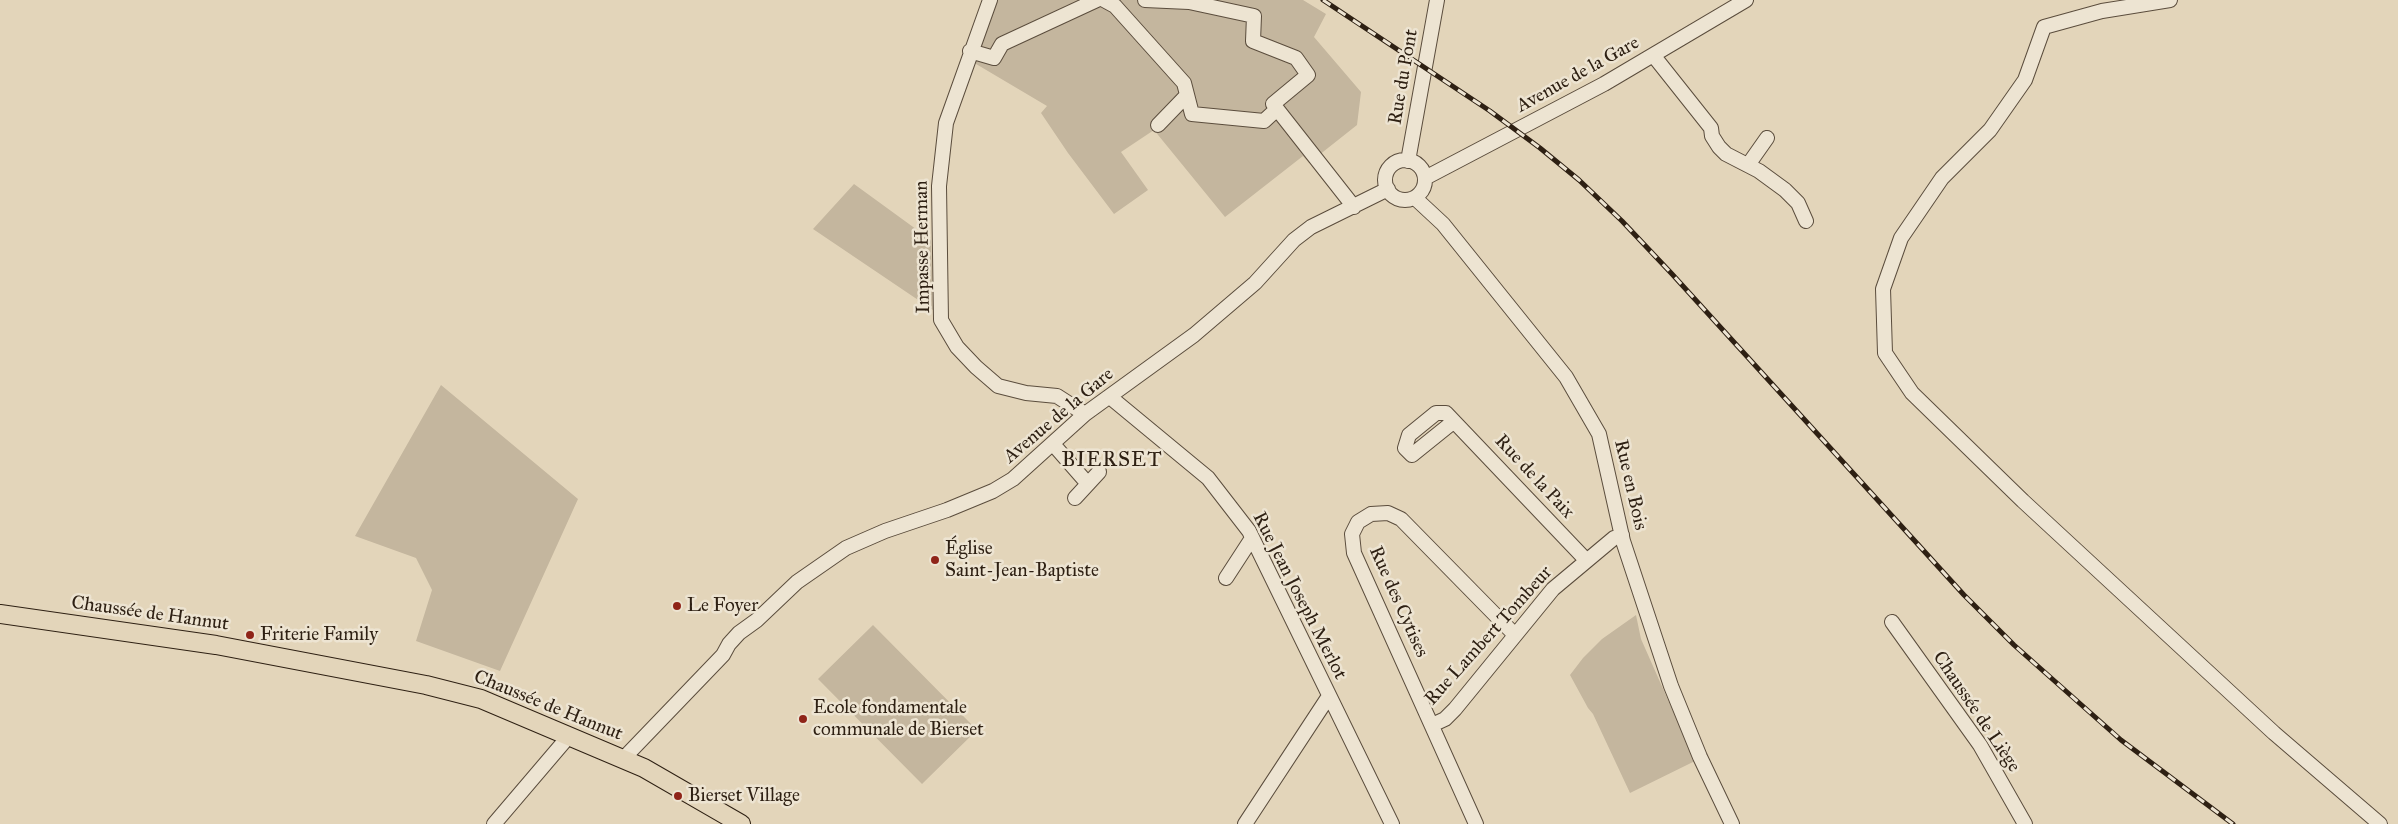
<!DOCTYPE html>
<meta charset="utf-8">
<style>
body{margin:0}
canvas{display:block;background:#e3d5ba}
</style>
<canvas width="2398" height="824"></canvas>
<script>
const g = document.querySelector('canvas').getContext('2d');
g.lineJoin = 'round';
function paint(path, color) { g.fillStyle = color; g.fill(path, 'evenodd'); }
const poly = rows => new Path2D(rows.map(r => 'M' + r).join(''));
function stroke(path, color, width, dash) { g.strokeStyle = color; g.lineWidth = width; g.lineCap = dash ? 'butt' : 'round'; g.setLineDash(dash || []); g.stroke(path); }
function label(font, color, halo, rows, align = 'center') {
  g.font = font + ' "IM FELL Great Primer",serif'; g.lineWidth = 5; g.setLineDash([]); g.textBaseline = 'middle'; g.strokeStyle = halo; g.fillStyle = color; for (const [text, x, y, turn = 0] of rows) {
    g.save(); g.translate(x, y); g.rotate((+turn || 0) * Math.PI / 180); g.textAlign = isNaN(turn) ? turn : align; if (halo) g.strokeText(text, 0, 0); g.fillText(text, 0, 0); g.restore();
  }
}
const green = poly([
 [994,0,1303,0,1326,14,1314,37,1361,92,1357,125,1309,163,1303,156,1225,217,1154,130,1121,152,1148,190,1114,214,1068,153,1041,113,1047,106,971,61],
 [854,184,931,240,933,310,813,229],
 [441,385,578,499,500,671,416,641,432,590,416,558,355,536],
 [1636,615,1641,639,1695,761,1630,793,1593,714,1588,708,1570,675,1583,658,1602,639],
 [873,625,977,730,922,784,818,679]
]);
const minor = poly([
 [990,0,946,123,939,186,941,320,957,347,976,367,998,386,1026,393,1057,396,1085,414],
 [1104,0,1115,6,1184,83,1192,114,1264,121,1277,109,1273,104,1308,75,1296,58,1253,41,1254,16,1189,2,1145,0],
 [2170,0,2102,11,2044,27,2025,80,1990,130,1942,178,1901,238,1883,289,1885,353,1912,393,2023,501,2274,733,2380,824],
 [970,51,994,58,1002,44,1097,0],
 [1653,55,1711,128,1712,136,1719,147,1726,154,1759,171,1785,190,1798,203,1806,221],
 [1277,109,1354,207],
 [1158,125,1187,95],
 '1385 180a20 20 0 1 1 40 0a20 20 0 1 1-40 0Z',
 [1408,161,1437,0],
 [1748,165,1767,138],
 [1425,178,1604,84,1746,0],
 [1415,198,1443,224,1566,377,1599,434,1623,541,1671,686,1700,757,1732,824],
 [1110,397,1208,478,1249,531,1392,824],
 [1453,422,1412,455,1405,448,1409,435,1436,413,1446,413,1586,560],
 [1053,444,1088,484],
 [1075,498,1099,472],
 [1226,578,1252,538],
 [1892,622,1980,745,2025,824],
 [1432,725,1445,719,1455,709,1553,589,1614,538,1622,535],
 [623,759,723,655,729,644,739,633,757,620,797,582,846,548,885,531,947,510,993,491,1013,479,1085,414,1194,335,1255,283,1294,240,1311,227,1388,189],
 [494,824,569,736],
 [1245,824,1329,696],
 [1476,824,1354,553,1352,534,1358,522,1371,514,1388,513,1401,519,1515,635]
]);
const major = poly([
 [0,614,216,645,426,685,481,699,644,768,741,824]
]);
const rail = poly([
 [1323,0,1490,111,1540,148,1579,180,1622,221,1672,274,1964,595,2014,645,2121,740,2233,824]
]);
const markers = [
 [935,560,5,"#8f2418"],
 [677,606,5,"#8f2418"],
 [250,635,5,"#8f2418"],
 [803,719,5,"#8f2418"],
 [678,796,5,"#8f2418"]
];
const streetNames = [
 ["Avenue de la Gare",1578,75,-29],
 ["Rue du Pont",1404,77,-80],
 ["Impasse Herman",923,247,-91],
 ["Avenue de la Gare",1059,416,-40],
 ["Rue de la Paix",1534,477,47],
 ["Rue en Bois",1630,485,77],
 ["Rue Jean Joseph Merlot",1299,596,63],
 ["Rue des Cytises",1398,602,66],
 ["Chaussée de Hannut",150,614,8],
 ["Rue Lambert Tombeur",1489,636,-48],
 ["Chaussée de Hannut",548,706,22],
 ["Chaussée de Liège",1976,712,56]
];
const poiNames = [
 ["Église",945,549],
 ["Saint-Jean-Baptiste",945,571],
 ["Le Foyer",687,606],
 ["Friterie Family",260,635],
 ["Ecole fondamentale",813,708],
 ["communale de Bierset",813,730],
 ["Bierset Village",688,796]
];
const quarterNames = [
 ["BIERSET",1112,461]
];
paint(green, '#c4b69e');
stroke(minor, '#5b4d3d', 16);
stroke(major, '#2e2013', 20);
stroke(minor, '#ede4d2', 14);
stroke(major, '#e3d5ba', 18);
stroke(rail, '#2e2013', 5);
stroke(rail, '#ede4d2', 3, [9]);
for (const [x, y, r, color] of markers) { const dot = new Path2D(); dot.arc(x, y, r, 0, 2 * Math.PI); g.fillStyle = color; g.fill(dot); stroke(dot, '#ede4d2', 2); }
label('19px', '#2e2013', '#ede4d2', streetNames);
label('19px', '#2e2013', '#ede4d2', poiNames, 'left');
g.letterSpacing = '1px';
label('21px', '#2e2013', '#ede4d2', quarterNames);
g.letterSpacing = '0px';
</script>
